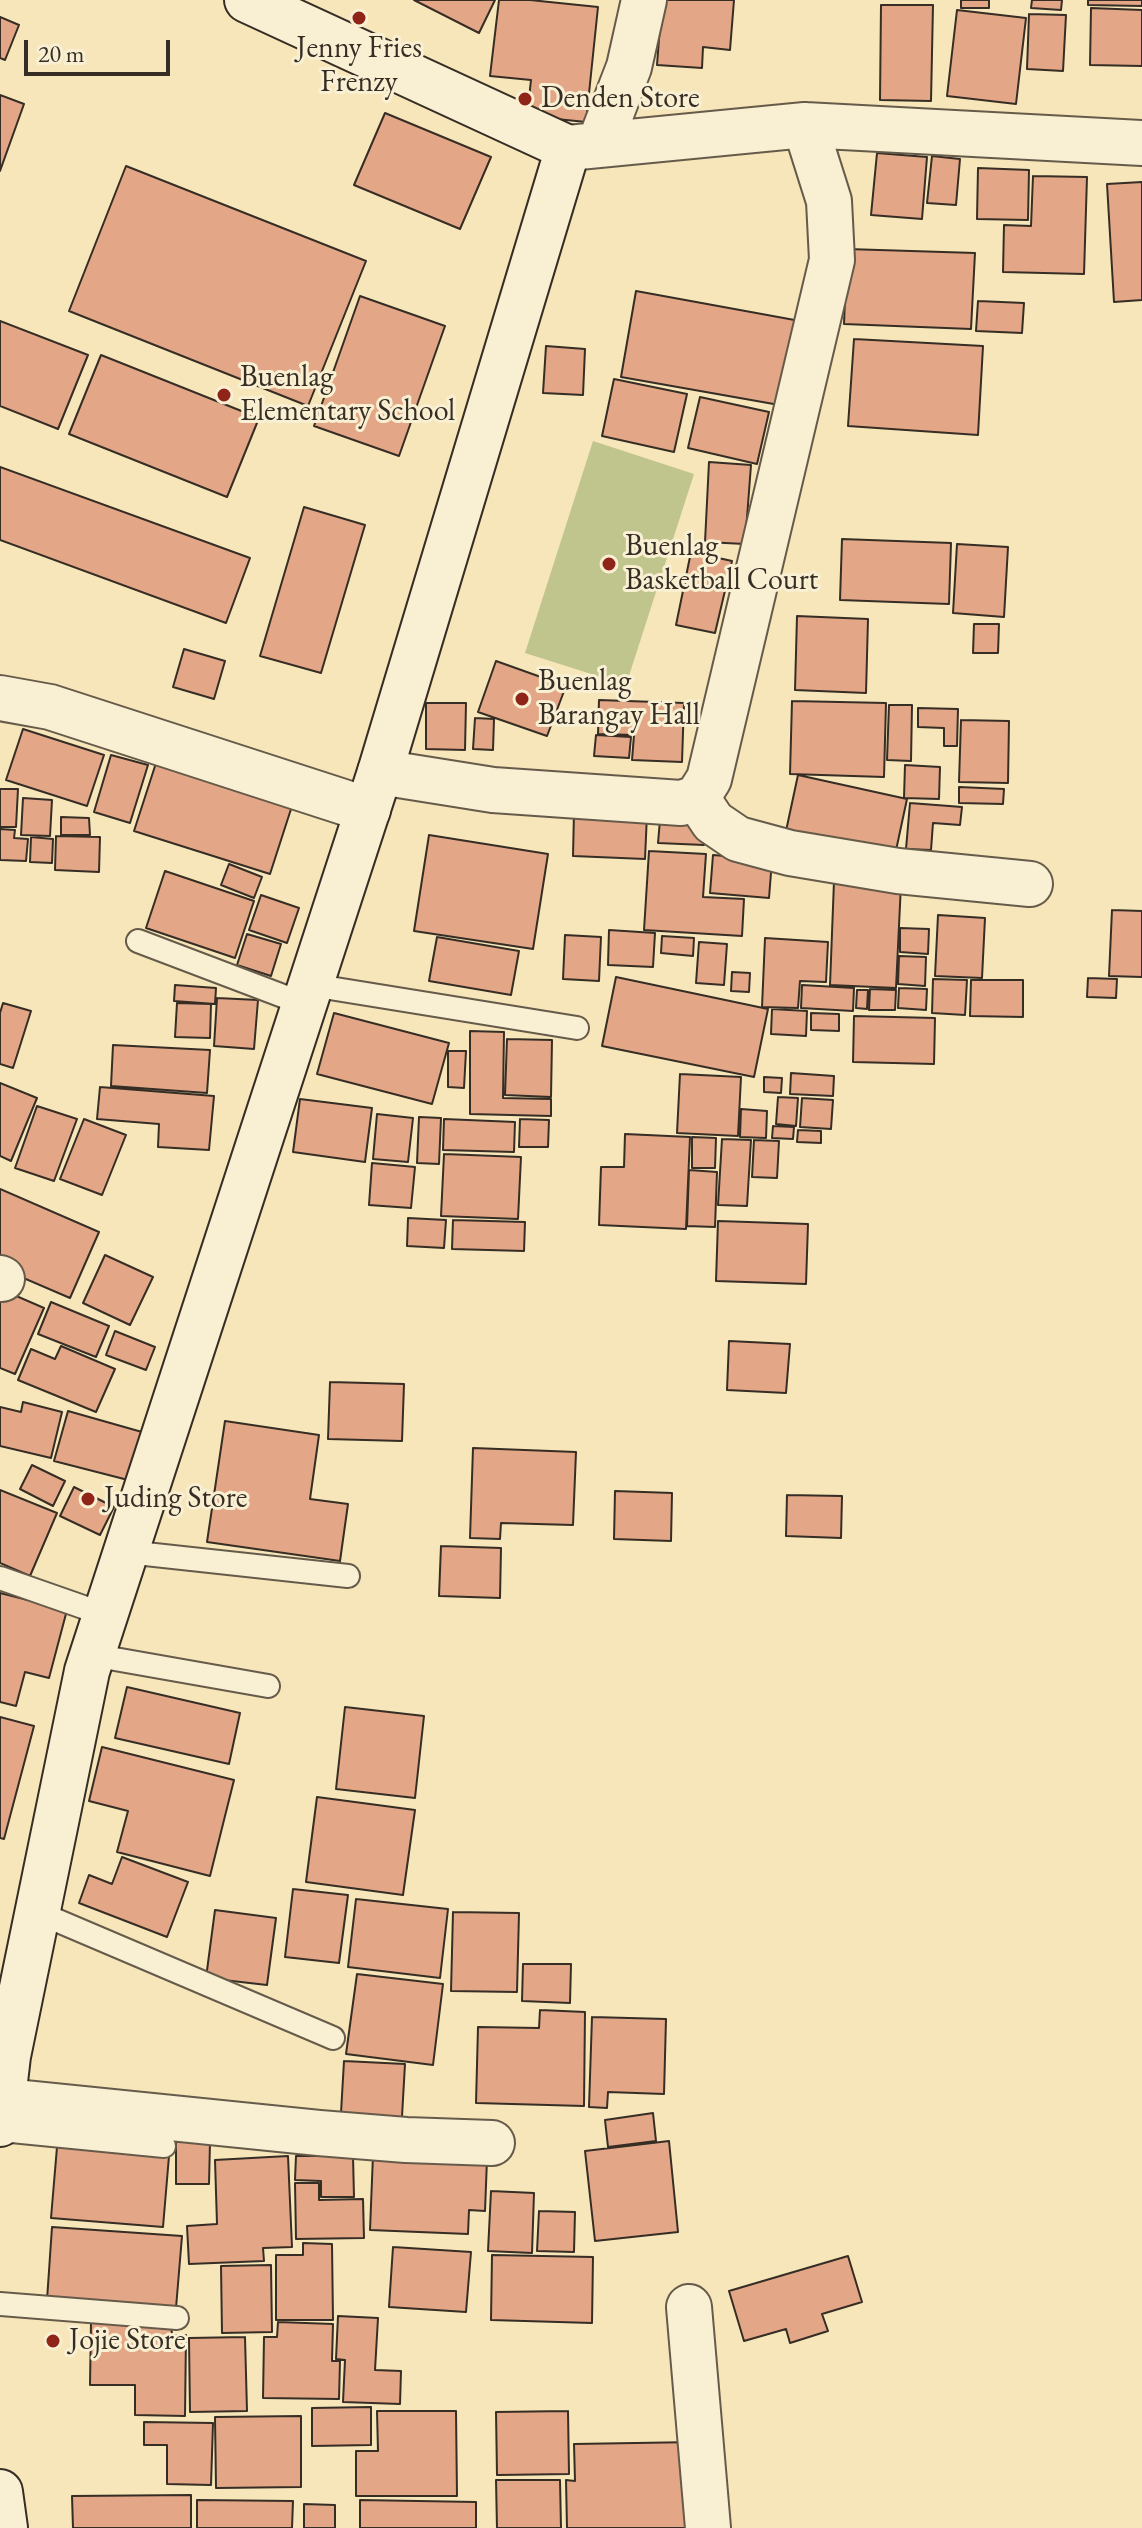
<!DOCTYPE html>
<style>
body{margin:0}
#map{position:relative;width:1142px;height:2528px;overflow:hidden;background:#f6e6ba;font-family:"EB Garamond",serif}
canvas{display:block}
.scale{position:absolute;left:24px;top:40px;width:146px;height:36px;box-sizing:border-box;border:4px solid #362d24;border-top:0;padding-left:10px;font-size:24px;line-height:28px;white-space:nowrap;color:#362d24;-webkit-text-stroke:6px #f9efd2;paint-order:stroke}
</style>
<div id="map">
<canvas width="1142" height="2528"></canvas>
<div class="scale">20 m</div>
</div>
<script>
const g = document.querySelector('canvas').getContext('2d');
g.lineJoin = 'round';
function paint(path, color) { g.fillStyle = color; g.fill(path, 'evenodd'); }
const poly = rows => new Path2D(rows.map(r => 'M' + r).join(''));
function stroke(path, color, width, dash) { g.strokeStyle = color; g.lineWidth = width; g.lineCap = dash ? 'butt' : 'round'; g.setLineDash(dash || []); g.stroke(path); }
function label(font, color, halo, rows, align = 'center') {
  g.font = font + ' "EB Garamond",serif'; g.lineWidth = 6; g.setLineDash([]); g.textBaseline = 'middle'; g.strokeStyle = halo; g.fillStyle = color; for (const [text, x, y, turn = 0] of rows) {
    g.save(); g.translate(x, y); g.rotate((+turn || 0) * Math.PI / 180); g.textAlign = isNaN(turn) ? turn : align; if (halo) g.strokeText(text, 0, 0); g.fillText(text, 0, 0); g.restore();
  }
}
const green = poly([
 [593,441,694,474,626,685,525,653]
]);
const building = poly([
 [414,0,495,0,479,33,414,0],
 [499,0,530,0,598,7,586,122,527,116,531,80,490,76,499,0],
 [662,0,734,0,730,50,703,47,702,68,657,65,662,0],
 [961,0,989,0,989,8,961,8,961,0],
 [1032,0,1062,0,1061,10,1031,8,1032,0],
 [1088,0,1142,0,1142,6,1088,5,1088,0],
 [881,5,933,5,931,101,880,100,881,5],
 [1091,8,1142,10,1142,66,1090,65,1091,8],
 [957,10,1026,18,1016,104,947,96,957,10],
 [1029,14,1066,15,1063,71,1027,69,1029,14],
 [0,17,19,25,5,60,0,58,0,17],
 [0,95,24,104,0,171,0,95],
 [385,113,491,157,460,229,354,185,385,113],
 [877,153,927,157,922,219,871,215,877,153],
 [932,156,960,159,956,205,927,203,932,156],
 [126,166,366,261,308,406,69,311,126,166],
 [978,168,1029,170,1028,220,977,219,978,168],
 [1033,176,1087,177,1084,274,1003,272,1004,225,1031,226,1033,176],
 [1142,182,1142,300,1114,302,1107,184,1142,182],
 [847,249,975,253,971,329,844,324,847,249],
 [636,291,800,321,785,406,621,377,636,291],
 [360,296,445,326,399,456,314,426,360,296],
 [978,301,1024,303,1022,333,976,331,978,301],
 [0,321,88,355,58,429,0,406,0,321],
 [854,339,983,346,978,435,848,426,854,339],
 [546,346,585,349,583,395,543,393,546,346],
 [101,355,259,418,227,497,69,434,101,355],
 [614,379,687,394,674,452,602,436,614,379],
 [700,397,769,412,757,464,688,448,700,397],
 [709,462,751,465,745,544,705,542,709,462],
 [0,467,250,558,226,623,0,540,0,467],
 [304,507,365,525,321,673,260,656,304,507],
 [842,539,951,543,949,604,840,600,842,539],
 [957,544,1008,547,1004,617,953,613,957,544],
 [691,552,732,561,715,633,676,625,691,552],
 [797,616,868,619,866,693,795,690,797,616],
 [974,624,999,624,998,653,973,653,974,624],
 [184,649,225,661,214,699,173,687,184,649],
 [496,661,566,686,547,736,478,712,496,661],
 [599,700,684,703,682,762,632,760,634,735,598,734,599,700],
 [792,701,886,703,884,777,790,774,792,701],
 [426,703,466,703,465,750,426,749,426,703],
 [889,705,912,705,911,761,887,760,889,705],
 [918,708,958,709,957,746,944,746,944,728,918,727,918,708],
 [475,718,494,719,493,750,473,749,475,718],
 [961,720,1009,721,1008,783,959,782,961,720],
 [23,729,104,755,87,806,6,780,23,729],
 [596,735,631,737,629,758,594,756,596,735],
 [111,755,148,765,130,823,94,812,111,755],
 [156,763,292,806,270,874,134,831,156,763],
 [905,765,940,767,939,799,904,798,905,765],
 [798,775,907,799,895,855,786,831,798,775],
 [959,787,1004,789,1003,804,959,803,959,787],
 [0,789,18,789,16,827,0,827,0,789],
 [23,798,52,800,50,836,21,835,23,798],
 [910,803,962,807,960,825,933,823,931,850,906,849,910,803],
 [574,812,647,814,645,859,573,856,574,812],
 [61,817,89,818,90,835,61,835,61,817],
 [660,820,705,822,704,845,658,843,660,820],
 [0,829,15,830,14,838,28,839,26,861,0,860,0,829],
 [429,835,548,854,533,949,414,931,429,835],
 [56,836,100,837,99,872,55,870,56,836],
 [31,837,53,839,52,863,30,862,31,837],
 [649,851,706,854,703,897,744,899,742,936,644,930,649,851],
 [713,855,772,860,769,898,710,893,713,855],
 [229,864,262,877,254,898,221,885,229,864],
 [165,871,254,901,235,958,146,928,165,871],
 [834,881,901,884,896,988,830,985,834,881],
 [261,895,299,908,287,943,249,930,261,895],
 [1112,910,1142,911,1142,977,1109,976,1112,910],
 [938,915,985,918,982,978,935,976,938,915],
 [900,928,929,929,928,954,900,952,900,928],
 [609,930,655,933,653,967,608,965,609,930],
 [247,934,281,944,271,976,237,965,247,934],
 [565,935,601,937,599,981,563,979,565,935],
 [662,936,694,938,693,956,661,953,662,936],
 [437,937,519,951,511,995,429,981,437,937],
 [765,938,828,942,826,982,800,981,798,1008,762,1007,765,938],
 [699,942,727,944,724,985,696,983,699,942],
 [899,956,926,957,925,986,898,984,899,956],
 [732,972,750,973,749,992,731,991,732,972],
 [616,977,768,1009,754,1077,602,1046,616,977],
 [1088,978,1117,979,1116,998,1087,997,1088,978],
 [933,979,967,980,965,1015,932,1013,933,979],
 [971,980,1023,980,1023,1017,970,1016,971,980],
 [175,985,216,988,215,1004,174,1001,175,985],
 [802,985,854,988,853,1011,801,1008,802,985],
 [899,988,927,989,926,1010,898,1008,899,988],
 [870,989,896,990,895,1010,869,1010,870,989],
 [857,990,868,990,867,1009,856,1008,857,990],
 [217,998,258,1000,254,1049,214,1046,217,998],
 [3,1003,31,1011,13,1068,0,1064,0,1013,3,1003],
 [177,1003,211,1004,210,1038,175,1037,177,1003],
 [772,1009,807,1011,806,1036,771,1034,772,1009],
 [334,1013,449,1043,432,1104,317,1074,334,1013],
 [811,1013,839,1014,839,1031,811,1030,811,1013],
 [854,1016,935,1018,934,1064,853,1062,854,1016],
 [470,1031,504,1032,503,1098,551,1099,551,1116,470,1114,470,1031],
 [507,1039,552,1040,551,1097,505,1095,507,1039],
 [113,1045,210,1050,207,1093,111,1086,113,1045],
 [448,1051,466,1051,464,1088,448,1087,448,1051],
 [791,1073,834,1076,833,1096,790,1094,791,1073],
 [680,1074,741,1077,738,1136,677,1133,680,1074],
 [764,1077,782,1078,781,1093,764,1092,764,1077],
 [0,1083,37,1098,11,1161,0,1156,0,1083],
 [100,1087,214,1096,209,1150,158,1147,159,1124,97,1119,100,1087],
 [778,1097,798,1098,796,1126,776,1124,778,1097],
 [802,1098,833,1100,831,1129,800,1127,802,1098],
 [300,1099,372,1108,365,1162,293,1152,300,1099],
 [37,1106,77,1119,54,1181,15,1168,37,1106],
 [741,1109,767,1111,766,1138,740,1137,741,1109],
 [377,1114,413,1118,408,1162,373,1159,377,1114],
 [419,1117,441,1118,439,1164,417,1163,419,1117],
 [84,1119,126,1135,102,1195,60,1179,84,1119],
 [444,1119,515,1122,514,1152,443,1150,444,1119],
 [520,1119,549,1120,548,1147,519,1147,520,1119],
 [773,1126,794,1127,793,1139,772,1138,773,1126],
 [798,1130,821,1131,821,1143,797,1142,798,1130],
 [625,1134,690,1137,686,1229,599,1225,601,1167,624,1167,625,1134],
 [692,1137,716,1138,715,1168,692,1168,692,1137],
 [722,1139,751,1140,747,1206,718,1205,722,1139],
 [754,1140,779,1141,777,1178,752,1177,754,1140],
 [444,1154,521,1157,518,1219,441,1216,444,1154],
 [372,1163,415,1167,411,1208,369,1205,372,1163],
 [689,1170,717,1172,715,1227,687,1226,689,1170],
 [0,1189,99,1232,70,1298,0,1268,0,1189],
 [408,1218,446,1220,444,1248,407,1246,408,1218],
 [453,1220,525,1222,524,1251,452,1249,453,1220],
 [718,1221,808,1224,806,1284,716,1281,718,1221],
 [105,1255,153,1277,130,1325,83,1303,105,1255],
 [0,1289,44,1308,15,1374,0,1368,0,1289],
 [51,1302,109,1326,96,1357,38,1334,51,1302],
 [115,1331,155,1347,146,1370,106,1355,115,1331],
 [729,1341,790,1344,786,1393,727,1390,729,1341],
 [61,1346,115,1369,96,1412,18,1380,31,1349,55,1359,61,1346],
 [330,1382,404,1384,402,1441,328,1439,330,1382],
 [23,1402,62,1412,51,1458,0,1446,0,1407,21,1412,23,1402],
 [68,1411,142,1432,128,1480,54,1461,68,1411],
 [225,1421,319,1435,310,1499,348,1504,340,1561,207,1542,225,1421],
 [473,1448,576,1452,573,1525,501,1523,500,1539,470,1538,473,1448],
 [32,1465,65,1481,53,1506,20,1489,32,1465],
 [74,1487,114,1507,100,1535,60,1516,74,1487],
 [0,1490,57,1513,30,1576,0,1563,0,1490],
 [615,1491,672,1493,671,1541,614,1539,615,1491],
 [787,1495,842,1496,841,1538,786,1536,787,1495],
 [441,1546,501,1548,500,1598,439,1596,441,1546],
 [0,1593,67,1610,49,1678,25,1672,16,1706,0,1702,0,1593],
 [127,1687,240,1713,229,1764,115,1738,127,1687],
 [345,1707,424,1716,415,1798,336,1789,345,1707],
 [0,1717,34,1726,4,1839,0,1838,0,1717],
 [102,1747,234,1780,210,1876,117,1852,128,1811,89,1801,102,1747],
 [317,1797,415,1810,403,1895,306,1882,317,1797],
 [122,1857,188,1882,167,1937,79,1903,89,1875,112,1884,122,1857],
 [293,1889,348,1895,339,1963,285,1957,293,1889],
 [356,1899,448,1909,440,1978,348,1967,356,1899],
 [215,1910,276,1918,267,1985,206,1978,215,1910],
 [453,1912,519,1913,517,1992,451,1991,453,1912],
 [523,1964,571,1964,570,2003,522,2001,523,1964],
 [357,1974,443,1984,433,2065,346,2054,357,1974],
 [540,2010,585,2012,584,2106,476,2103,478,2027,539,2028,540,2010],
 [592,2017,666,2019,664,2094,608,2092,607,2108,589,2107,592,2017],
 [344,2061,405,2064,401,2134,340,2130,344,2061],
 [653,2113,656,2141,608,2147,605,2120,653,2113],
 [669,2141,678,2232,595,2241,585,2151,669,2141],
 [176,2142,210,2142,209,2184,176,2184,176,2142],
 [57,2147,169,2156,163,2227,51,2218,57,2147],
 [373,2155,487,2159,485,2211,469,2210,468,2234,370,2230,373,2155],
 [288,2156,292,2247,263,2248,264,2261,189,2264,187,2226,217,2224,215,2160,288,2156],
 [296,2156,353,2156,354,2197,321,2197,321,2181,295,2180,296,2156],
 [295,2183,319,2183,319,2200,363,2199,364,2238,296,2239,295,2183],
 [491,2191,534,2193,532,2253,488,2251,491,2191],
 [539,2211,575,2212,574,2252,537,2251,539,2211],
 [52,2227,182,2236,176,2308,47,2300,52,2227],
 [303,2243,332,2244,333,2320,276,2320,276,2255,303,2255,303,2243],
 [393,2247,471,2252,466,2312,389,2307,393,2247],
 [492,2255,593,2257,592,2323,491,2320,492,2255],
 [848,2256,862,2302,822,2314,828,2331,790,2343,786,2329,744,2341,729,2291,848,2256],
 [271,2265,272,2332,222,2333,221,2266,271,2265],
 [338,2316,378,2318,375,2370,401,2371,400,2404,343,2402,345,2360,336,2359,338,2316],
 [91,2322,171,2323,172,2335,186,2335,185,2416,135,2415,135,2385,90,2385,91,2322],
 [278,2322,333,2324,332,2361,340,2361,339,2399,263,2398,264,2337,277,2337,278,2322],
 [245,2337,247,2411,190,2412,189,2338,245,2337],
 [371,2407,371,2445,312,2446,312,2408,371,2407],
 [377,2411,456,2411,457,2496,356,2496,356,2451,378,2451,377,2411],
 [568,2411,569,2474,497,2475,496,2412,568,2411],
 [301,2416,301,2487,216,2488,215,2417,301,2416],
 [144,2422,213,2423,211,2485,167,2484,167,2445,144,2445,144,2422],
 [697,2442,699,2528,567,2528,566,2480,575,2481,574,2444,697,2442],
 [496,2480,560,2480,561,2528,497,2528,496,2480],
 [191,2495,191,2528,73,2528,72,2496,191,2495],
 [197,2500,293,2501,292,2528,197,2528,197,2500],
 [360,2500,476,2502,476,2528,360,2528,360,2500],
 [304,2504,335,2505,335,2528,304,2528,304,2504]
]);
const lane = poly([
 [138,941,304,1004],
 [311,985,577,1028],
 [127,1552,348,1576],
 [0,1578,106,1615],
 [92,1655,268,1686],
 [37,1912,333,2038],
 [0,2130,164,2146],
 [0,2304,177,2318]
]);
const street = poly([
 [599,145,629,67,644,0],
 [568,148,805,125,1142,143],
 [0,698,50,707,368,810],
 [380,772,493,790,681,803,697,798,709,779,832,260,829,201,805,125],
 [697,798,713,822,738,839,790,853,898,871,1030,884],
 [0,1278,2,1279],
 [4,2101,319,2133,406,2140,492,2143],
 [689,2307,708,2528]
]);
const secondary = poly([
 [0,2124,8,2056,87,1671,380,772,568,148,247,0],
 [0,2492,5,2528]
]);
const markers = [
 [359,18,8,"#8f2418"],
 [525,99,8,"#8f2418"],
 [224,395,8,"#8f2418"],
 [609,564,8,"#8f2418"],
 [522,699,8,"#8f2418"],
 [88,1499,8,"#8f2418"],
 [53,2341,8,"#8f2418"]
];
const poiNames = [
 ["Jenny Fries",359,49,"center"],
 ["Frenzy",359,83,"center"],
 ["Denden Store",541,99],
 ["Buenlag",240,378],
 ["Elementary School",240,412],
 ["Buenlag",625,547],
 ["Basketball Court",625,581],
 ["Buenlag",538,682],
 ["Barangay Hall",538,716],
 ["Juding Store",104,1499],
 ["Jojie Store",69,2341]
];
paint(green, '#c0c48d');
paint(building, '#e3a788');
stroke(building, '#362d24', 2);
stroke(lane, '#665b4a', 26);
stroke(street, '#665b4a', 48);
stroke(secondary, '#362d24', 48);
stroke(lane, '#f9efd2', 22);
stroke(street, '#f9efd2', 44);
stroke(secondary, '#f9efd2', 44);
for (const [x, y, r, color] of markers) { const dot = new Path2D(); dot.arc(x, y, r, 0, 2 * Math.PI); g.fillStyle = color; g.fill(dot); stroke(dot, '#f9efd2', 3); }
label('30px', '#362d24', '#f9efd2', poiNames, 'left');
</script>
